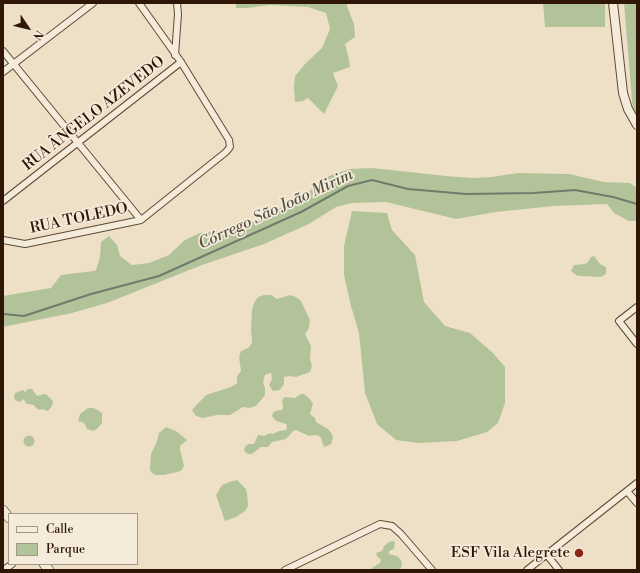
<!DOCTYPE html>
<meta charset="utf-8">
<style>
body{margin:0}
#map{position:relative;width:640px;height:573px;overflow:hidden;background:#eee0c7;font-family:"Libre Bodoni",serif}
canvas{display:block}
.frame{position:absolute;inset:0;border:4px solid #2f1606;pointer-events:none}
.legend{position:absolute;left:8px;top:513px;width:130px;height:52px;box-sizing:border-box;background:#f4ebdb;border:1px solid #a59686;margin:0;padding:5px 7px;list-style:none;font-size:12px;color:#2f1606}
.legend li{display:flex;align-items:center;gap:8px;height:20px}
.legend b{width:20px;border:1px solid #a59686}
.north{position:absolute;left:8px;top:8px;width:40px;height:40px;-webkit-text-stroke:3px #f4ebdb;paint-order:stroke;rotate:125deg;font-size:11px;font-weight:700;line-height:16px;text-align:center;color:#2f1606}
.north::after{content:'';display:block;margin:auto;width:14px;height:18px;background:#2f1606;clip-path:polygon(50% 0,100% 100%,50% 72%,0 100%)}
</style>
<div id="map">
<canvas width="640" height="573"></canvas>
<div class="frame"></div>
<ul class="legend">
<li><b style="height:5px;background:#f4ebdb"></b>Calle</li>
<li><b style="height:11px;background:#b3c399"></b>Parque</li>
</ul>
<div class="north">N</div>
</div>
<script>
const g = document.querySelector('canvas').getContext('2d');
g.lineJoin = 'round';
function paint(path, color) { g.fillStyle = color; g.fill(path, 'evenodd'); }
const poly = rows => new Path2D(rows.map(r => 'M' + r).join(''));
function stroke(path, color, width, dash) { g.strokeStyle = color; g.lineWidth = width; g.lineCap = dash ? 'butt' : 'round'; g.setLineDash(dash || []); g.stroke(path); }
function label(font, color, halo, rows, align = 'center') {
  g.font = font + ' "Libre Bodoni",serif'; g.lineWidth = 3.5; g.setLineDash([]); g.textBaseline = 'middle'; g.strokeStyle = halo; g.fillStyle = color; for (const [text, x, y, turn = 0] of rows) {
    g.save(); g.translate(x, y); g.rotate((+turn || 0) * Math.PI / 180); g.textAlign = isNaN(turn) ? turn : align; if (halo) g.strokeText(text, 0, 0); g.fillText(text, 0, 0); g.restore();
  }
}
const green = poly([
 [236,3,347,3,347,6,354,24,355,37,345,44,348,55,350,67,333,73,338,86,324,114,308,98,303,101,295,102,294,87,295,76,305,64,322,48,330,29,326,13,308,7,270,5,247,8,236,8],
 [543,3,605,3,605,27,545,27],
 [624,3,637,3,637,113,633,112],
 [372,168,446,176,472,178,491,177,518,173,569,174,604,182,630,183,637,188,637,221,629,221,614,213,607,204,553,206,496,212,456,219,386,202,352,203,336,207,309,224,264,244,202,265,107,303,72,313,3,327,3,296,51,288,61,275,94,271,96,270,100,257,101,242,109,236,117,245,120,256,132,265,149,263,169,255,185,240,200,233,234,229,260,219,306,195,315,186,329,176,350,169],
 [352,211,387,213,392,230,415,255,424,302,445,326,470,333,493,353,505,367,505,403,498,423,487,432,457,441,419,443,396,440,377,424,365,393,359,333,351,306,344,275,344,246],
 [594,256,600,264,606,267,606,274,603,276,600,277,580,276,576,275,571,271,574,265,584,264,587,263,591,257],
 [264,295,271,295,277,299,290,295,296,297,301,301,310,320,309,328,305,334,311,346,310,359,312,366,310,372,296,377,290,376,284,377,284,384,280,390,273,391,269,385,272,379,271,373,265,375,263,382,265,388,265,395,256,406,250,408,243,407,230,415,217,415,203,418,196,416,192,410,206,395,231,387,237,383,237,376,241,371,239,357,241,351,248,348,252,343,251,330,252,310,254,303,258,297],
 [28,389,32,389,37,396,44,394,47,395,53,401,52,406,48,411,42,409,40,410,36,408,34,405,27,404,23,399,20,402,15,400,14,396,15,393,23,390,25,392],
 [301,394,304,394,309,398,313,404,310,414,315,418,316,422,328,429,332,434,333,437,331,444,325,447,323,445,321,438,319,436,315,435,309,436,296,430,293,431,286,439,272,442,268,447,261,447,252,454,249,454,246,453,244,450,245,447,248,444,254,444,258,435,264,436,270,433,273,434,279,431,286,430,287,427,286,424,276,421,272,416,273,413,275,411,282,410,283,406,282,400,285,397,295,398],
 [88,408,94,408,102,413,102,423,97,429,93,431,87,429,84,423,78,421,80,414],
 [166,427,176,431,187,440,180,446,180,449,184,466,181,471,164,475,155,475,151,472,150,469,151,454,157,441,159,433],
 '23.5 441a5.5 5.5 0 1 1 11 0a5.5 5.5 0 1 1-11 0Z',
 [237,480,245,488,247,493,248,506,245,511,236,517,225,521,216,495,222,485,232,481],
 [394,541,395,543,394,549,389,551,389,554,397,556,401,560,402,565,400,570,369,570,380,563,381,560,377,556,376,553,382,551,384,546,389,542]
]);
const stream = poly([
 [3,314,24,316,91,294,159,276,301,212,348,186,372,180,408,189,466,194,534,193,575,190,613,197,637,204]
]);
const minor = poly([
 [3,51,141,220],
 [175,55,178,14,177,3],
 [3,72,93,3],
 [3,201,181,62],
 [3,240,25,244,141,220,226,152,230,147,229,140,181,62,139,3],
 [637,307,619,321,637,344],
 [627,491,637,503],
 [547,555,559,570],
 [4,570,12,564],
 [285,570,380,524,392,526,401,534,432,570],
 [527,570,637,483]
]);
const tertiary = poly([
 [613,3,623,93,628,109,637,125]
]);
const secondary = poly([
 [3,510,9,518],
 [44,564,49,570]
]);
const markers = [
 [579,553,5,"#8f2418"]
];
const streetNames = [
 ["RUA ÂNGELO AZEVEDO",94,114,-38],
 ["RUA TOLEDO",79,219,-12]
];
const poiNames = [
 ["ESF Vila Alegrete",570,553]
];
const waterNames = [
 ["Córrego São João Mirim",276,210,-25]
];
paint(green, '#b3c399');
stroke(stream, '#707b6b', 2);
stroke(minor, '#5f4836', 8);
stroke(tertiary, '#5f4836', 10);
stroke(secondary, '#2f1606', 10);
stroke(minor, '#f4ebdb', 6);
stroke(tertiary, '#f4ebdb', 8);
stroke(secondary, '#f4ebdb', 9);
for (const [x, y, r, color] of markers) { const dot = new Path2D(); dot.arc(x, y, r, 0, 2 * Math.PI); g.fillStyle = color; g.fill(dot); stroke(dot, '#f4ebdb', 1.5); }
label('15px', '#2f1606', '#f4ebdb', streetNames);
label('15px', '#2f1606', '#f4ebdb', poiNames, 'right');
label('italic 16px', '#555141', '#f4ebdb', waterNames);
</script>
